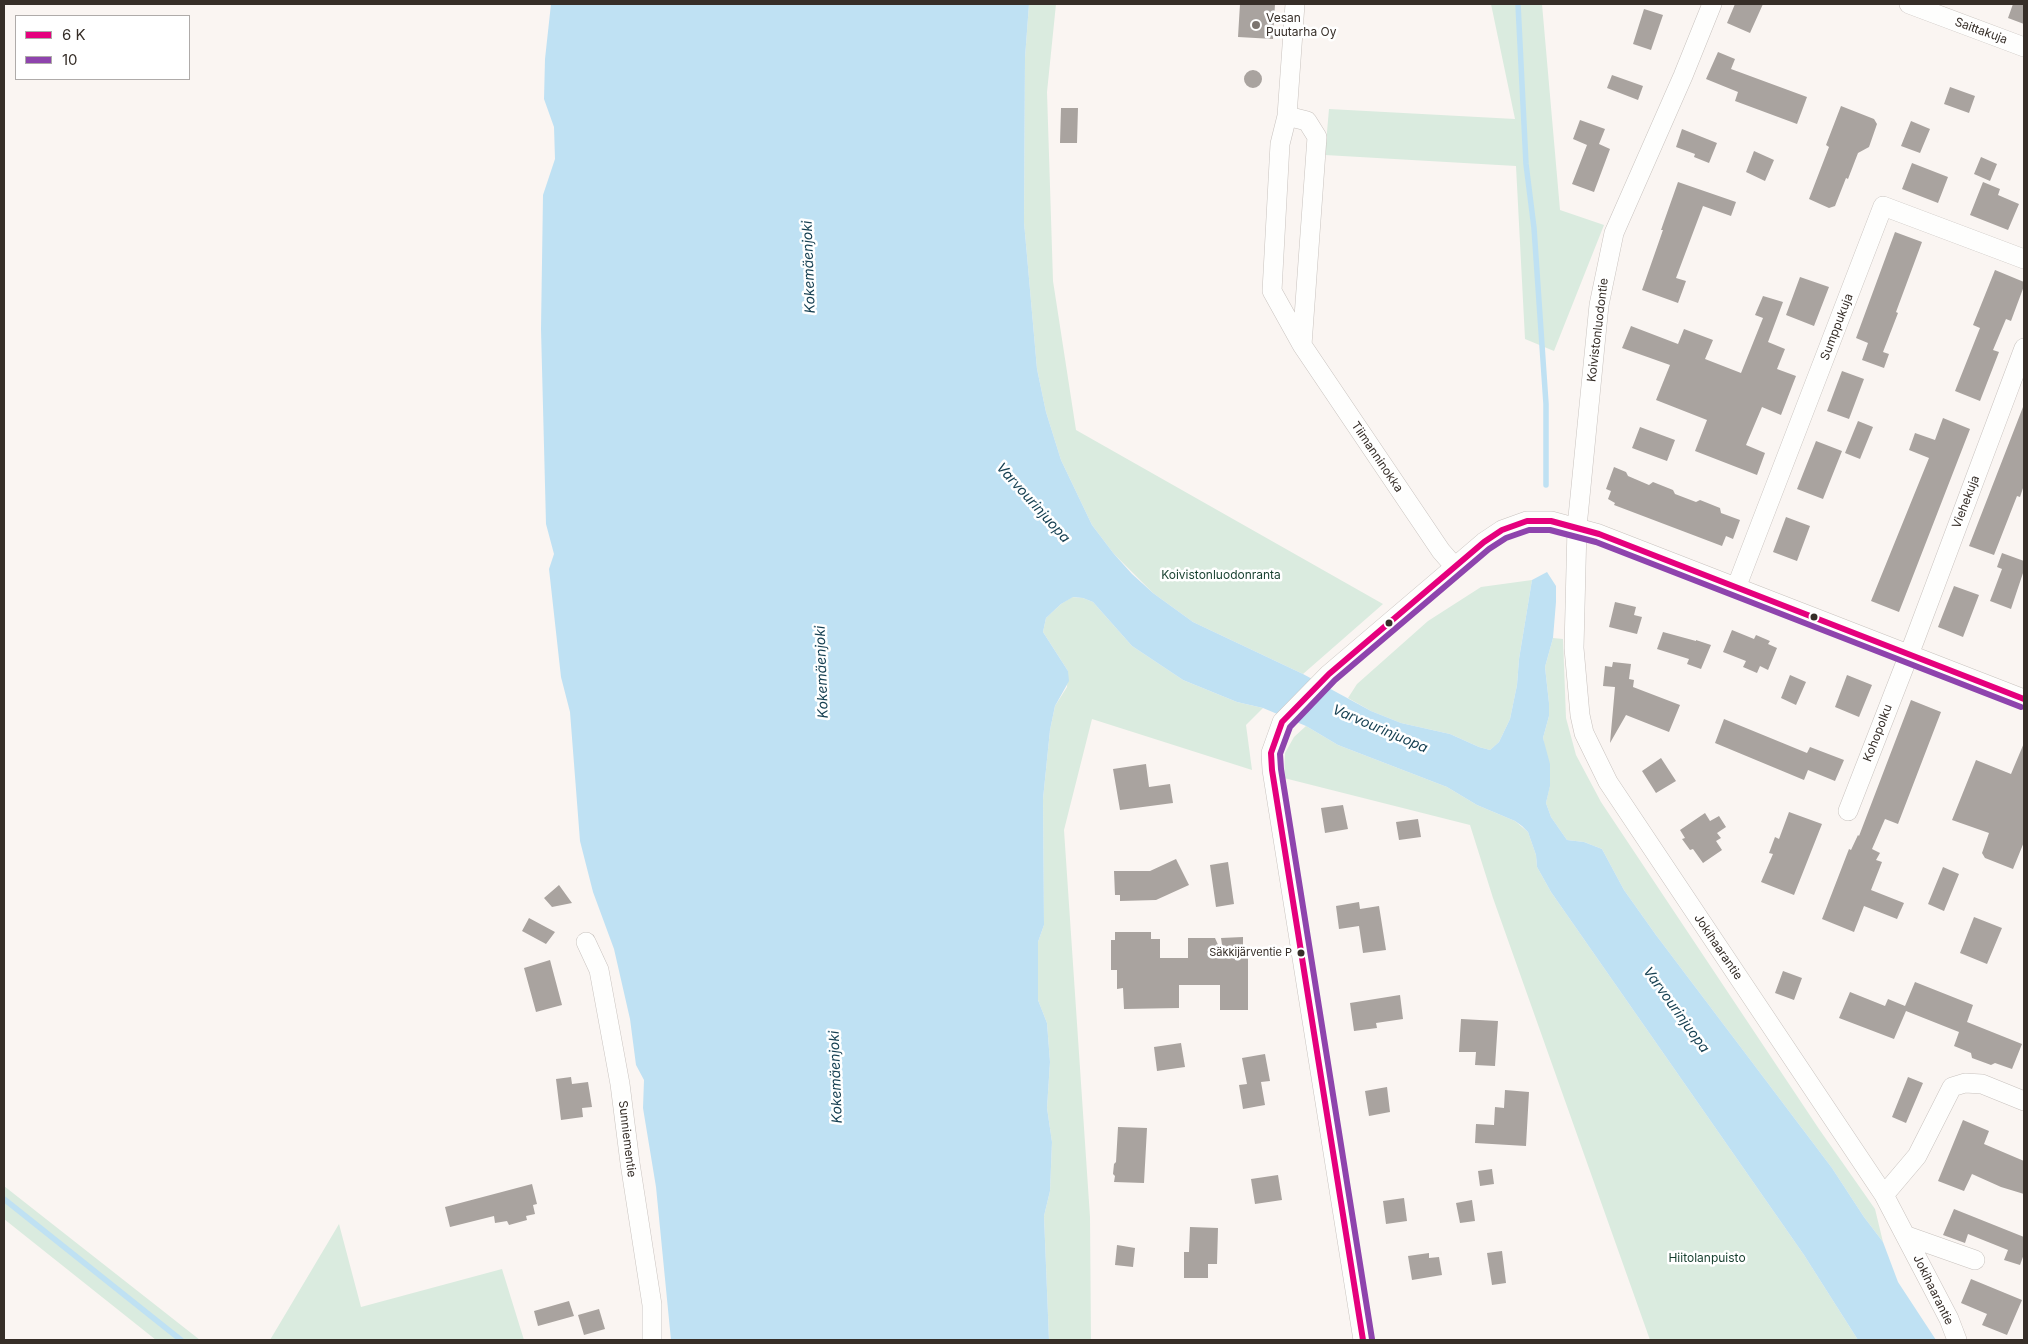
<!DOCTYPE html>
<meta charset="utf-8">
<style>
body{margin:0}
#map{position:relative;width:2028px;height:1344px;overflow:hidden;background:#faf5f2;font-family:Inter,sans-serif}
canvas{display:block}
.frame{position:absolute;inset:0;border:5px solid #362e28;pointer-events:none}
.legend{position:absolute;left:15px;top:15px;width:175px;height:65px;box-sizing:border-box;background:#fff;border:1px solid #afaba9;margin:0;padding:6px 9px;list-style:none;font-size:15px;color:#362e28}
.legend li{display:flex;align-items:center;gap:10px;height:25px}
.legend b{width:25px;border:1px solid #afaba9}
</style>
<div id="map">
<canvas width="2028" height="1344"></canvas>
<div class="frame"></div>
<ul class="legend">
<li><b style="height:6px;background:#e5007d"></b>6 K</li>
<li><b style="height:6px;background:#8e44ad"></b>10</li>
</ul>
</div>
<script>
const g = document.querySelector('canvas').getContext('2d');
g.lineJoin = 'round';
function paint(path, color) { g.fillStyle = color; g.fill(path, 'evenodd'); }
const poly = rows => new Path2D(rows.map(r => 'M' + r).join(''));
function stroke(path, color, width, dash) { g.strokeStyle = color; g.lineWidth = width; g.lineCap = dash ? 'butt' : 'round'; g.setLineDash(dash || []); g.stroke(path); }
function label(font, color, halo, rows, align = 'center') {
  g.font = font + ' Inter,sans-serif'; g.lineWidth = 5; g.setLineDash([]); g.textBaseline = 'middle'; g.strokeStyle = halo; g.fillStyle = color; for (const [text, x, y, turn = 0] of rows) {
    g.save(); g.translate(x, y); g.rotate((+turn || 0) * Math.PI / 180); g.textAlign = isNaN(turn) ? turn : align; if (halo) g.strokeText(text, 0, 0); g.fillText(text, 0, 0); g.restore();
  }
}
const green = poly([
 [1029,4,1056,4,1047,92,1053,281,1076,430,1383,604,1303,674,1193,622,1153,593,1114,554,1092,525,1061,460,1046,412,1037,369,1024,222,1025,58],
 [1491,4,1542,4,1560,210,1604,225,1554,351,1525,339,1516,166,1325,155,1329,109,1515,119],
 [1532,580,1519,659,1517,685,1510,719,1499,742,1490,750,1479,747,1450,734,1401,723,1371,711,1348,698,1357,684,1428,621,1481,587],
 [1072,597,1083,598,1093,602,1132,646,1183,680,1237,702,1263,708,1246,725,1252,770,1092,719,1064,830,1090,1217,1091,1340,1049,1340,1044,1216,1050,1191,1052,1142,1047,1108,1050,1062,1047,1023,1038,1000,1038,942,1044,925,1043,799,1050,730,1055,706,1067,687,1068,671,1043,632,1046,618,1061,604],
 [1553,638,1563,639,1566,718,1576,755,1601,802,1819,1129,1875,1209,1883,1242,1864,1217,1832,1168,1656,935,1624,890,1602,849,1584,842,1567,840,1551,817,1546,803,1550,785,1543,738,1549,716,1549,703,1545,667],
 [1306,726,1338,745,1447,787,1477,805,1515,821,1528,832,1536,855,1537,867,1551,892,1804,1255,1858,1340,1650,1340,1493,898,1470,825,1284,778,1285,753,1294,737],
 [4,1186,200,1340,156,1340,4,1219],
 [339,1224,361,1307,502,1269,524,1340,270,1340]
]);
const water = poly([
 [551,4,1029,4,1025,58,1024,222,1037,369,1046,412,1061,460,1092,525,1114,554,1132,574,1153,593,1193,622,1303,674,1371,711,1401,723,1450,734,1479,747,1490,750,1499,742,1510,719,1517,685,1519,659,1532,580,1547,572,1556,586,1556,602,1553,638,1545,667,1549,703,1549,716,1543,738,1550,764,1550,786,1546,803,1551,817,1567,840,1584,842,1602,849,1624,890,1656,935,1832,1168,1864,1217,1883,1242,1898,1282,1936,1340,1858,1340,1804,1255,1551,892,1537,867,1536,855,1528,832,1522,826,1515,821,1477,805,1447,787,1338,745,1306,726,1263,708,1237,702,1183,680,1132,646,1093,602,1083,598,1073,597,1061,604,1046,618,1043,632,1068,671,1069,681,1055,706,1050,730,1043,799,1044,925,1038,942,1038,1000,1047,1023,1050,1062,1047,1108,1052,1142,1050,1191,1044,1216,1049,1340,671,1340,656,1187,643,1108,644,1080,636,1065,630,1019,614,949,593,892,580,841,570,712,561,677,549,569,554,554,546,524,541,329,543,195,555,159,554,127,544,99,545,59]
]);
const stream = poly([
 [1518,4,1526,164,1534,228,1546,404,1546,485],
 [4,1199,181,1340]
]);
const building = poly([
 [1240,4,1275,4,1273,39,1238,37],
 [1735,4,1763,4,1750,33,1727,23],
 [2013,4,2024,4,2024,24,2008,18],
 [1644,9,1663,15,1651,50,1633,44],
 [1718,52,1735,59,1731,69,1807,97,1797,124,1735,101,1738,92,1706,79],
 '1244 79a9 9 0 1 1 18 0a9 9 0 1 1-18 0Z',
 [1612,75,1643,86,1638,100,1607,88],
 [1950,87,1975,96,1969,113,1944,104],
 [1841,106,1874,119,1877,124,1869,147,1858,153,1848,179,1846,178,1835,206,1829,208,1809,199,1829,147,1826,145],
 [1061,108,1078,108,1077,143,1060,143],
 [1580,120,1605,129,1599,144,1610,149,1594,192,1572,184,1587,145,1573,139],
 [1911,121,1930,129,1920,153,1901,146],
 [1682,129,1717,143,1709,163,1694,157,1695,154,1676,147],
 [1754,151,1774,160,1765,181,1746,172],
 [1981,157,1997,164,1990,181,1974,174],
 [1912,163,1948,177,1938,203,1902,189],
 [1678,182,1736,202,1731,216,1703,206,1676,278,1686,281,1678,303,1642,290,1663,230,1661,230],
 [1983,182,2000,189,1998,195,2019,204,2008,230,1970,215],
 [1895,232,1922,242,1896,312,1898,313,1883,352,1889,354,1884,368,1862,360,1868,343,1856,338],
 [1995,270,2024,282,2024,286,2011,321,2006,319,1993,350,1999,352,1980,401,1955,391,1980,328,1973,325],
 [1800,277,1829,287,1814,326,1786,315],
 [1763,296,1783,302,1768,342,1785,349,1777,369,1796,376,1781,415,1762,407,1746,445,1765,453,1757,475,1695,451,1707,420,1656,400,1670,365,1622,348,1631,326,1678,344,1684,329,1713,340,1705,359,1741,373,1763,318,1755,315],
 [1842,371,1864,379,1849,419,1827,411],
 [2023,407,2024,485,2020,497,2017,496,1994,555,1969,546],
 [1943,418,1970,429,1899,612,1871,601,1929,458,1909,450,1915,433,1935,440],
 [1858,421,1873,427,1860,459,1845,453],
 [1640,427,1675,440,1667,461,1632,448],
 [1816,441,1842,451,1823,499,1797,489],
 [1614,467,1626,472,1628,476,1649,485,1653,482,1673,490,1675,494,1696,502,1700,500,1720,508,1721,513,1740,520,1733,539,1726,536,1722,546,1614,505,1615,503,1608,499,1611,491,1606,489],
 [1786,517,1810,526,1797,561,1773,552],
 [2002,553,2024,561,2024,570,2011,609,1990,601,2002,569,1997,567],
 [1954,586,1979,595,1963,637,1938,627],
 [1615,602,1636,607,1634,615,1642,617,1637,634,1609,627],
 [1732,630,1754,639,1756,635,1770,641,1768,644,1777,648,1768,670,1760,666,1757,673,1743,667,1746,661,1723,652],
 [1663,632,1696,641,1696,640,1711,645,1701,669,1687,664,1689,659,1657,649],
 [1613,662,1631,664,1629,679,1634,680,1633,687,1680,705,1669,732,1626,715,1610,743,1615,687,1603,686,1605,666,1612,667],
 [1790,675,1806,682,1796,705,1781,698],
 [1847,675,1872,685,1859,717,1835,707],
 [1911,700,1941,712,1898,824,1885,819,1872,849,1880,853,1876,860,1882,862,1871,890,1904,903,1897,919,1864,906,1854,932,1822,919,1849,849,1851,850,1858,835,1859,836],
 [1724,719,1807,753,1810,747,1844,760,1835,781,1808,770,1804,780,1715,743],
 [2024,743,2024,842,2013,869,1985,858,1982,853,1989,833,1952,820,1976,760,2011,774],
 [1661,758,1676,781,1656,793,1642,771],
 [1146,764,1149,787,1170,784,1173,803,1120,810,1113,769],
 [1343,805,1348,829,1325,833,1321,808],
 [1789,812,1822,824,1794,895,1761,882,1773,854,1769,853,1775,837,1779,839],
 [1705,813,1710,821,1719,816,1726,827,1717,833,1721,838,1716,841,1722,850,1703,863,1693,849,1690,850,1682,839,1685,838,1680,830],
 [1418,819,1421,837,1399,840,1396,822],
 [1176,859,1189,885,1156,900,1120,901,1120,895,1115,895,1114,871,1150,871],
 [1228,862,1234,904,1216,907,1210,865],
 [1943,867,1959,874,1944,911,1928,904],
 [559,885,572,903,552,907,544,898],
 [1359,902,1360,909,1379,906,1386,950,1363,953,1359,926,1339,929,1336,906],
 [1974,917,2002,928,1987,964,1960,953],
 [529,918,555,932,546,944,522,931],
 [1115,932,1151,932,1151,939,1160,939,1160,958,1188,958,1188,938,1215,938,1224,958,1221,938,1243,937,1243,956,1248,956,1248,1010,1220,1010,1220,985,1179,985,1179,1008,1124,1009,1123,988,1117,989,1117,970,1111,970,1111,940,1115,940],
 [550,960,562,1005,536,1012,524,968],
 [1783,971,1802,978,1794,1000,1775,993],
 [1915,982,1973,1005,1967,1022,2022,1044,2012,1069,1995,1063,1991,1065,1972,1058,1971,1053,1954,1046,1959,1032,1906,1011,1894,1039,1839,1018,1850,992,1885,1006,1888,999,1905,1006],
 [1400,995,1403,1019,1376,1023,1377,1028,1354,1031,1350,1003],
 [1461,1019,1498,1021,1495,1066,1475,1065,1476,1052,1459,1052],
 [1181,1043,1185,1067,1157,1071,1154,1047],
 [1265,1054,1270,1081,1261,1082,1265,1105,1243,1109,1239,1085,1247,1084,1242,1058],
 [571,1077,572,1084,588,1082,592,1107,582,1108,583,1117,561,1120,556,1079],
 [1908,1077,1923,1083,1906,1123,1892,1117],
 [1387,1087,1390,1112,1369,1116,1365,1091],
 [1505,1090,1529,1092,1526,1146,1475,1143,1476,1124,1494,1125,1495,1107,1504,1108],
 [1963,1120,1989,1131,1984,1144,2024,1161,2024,1194,2001,1187,1972,1174,1964,1191,1938,1181],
 [1118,1127,1147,1128,1144,1183,1114,1182,1115,1176,1113,1174,1114,1164,1116,1162],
 [1492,1169,1494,1184,1480,1186,1478,1171],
 [1278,1175,1282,1200,1255,1204,1251,1179],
 [532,1184,537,1204,533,1205,535,1214,526,1216,527,1220,509,1225,507,1221,495,1223,494,1216,450,1227,445,1207],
 [1404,1198,1407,1221,1386,1224,1383,1201],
 [1472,1200,1475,1221,1460,1223,1456,1203],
 [1954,1209,2024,1237,2024,1254,2020,1265,2004,1260,2008,1250,1968,1234,1965,1243,1943,1235],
 [1190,1227,1218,1228,1217,1264,1208,1264,1208,1278,1184,1278,1184,1252,1189,1252],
 [1117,1245,1135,1248,1133,1267,1115,1265],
 [1502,1251,1506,1283,1492,1285,1487,1253],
 [1429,1253,1429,1258,1439,1257,1442,1275,1412,1280,1408,1256],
 [1971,1279,2022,1300,2007,1335,1982,1325,1987,1314,1961,1303],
 [569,1301,574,1316,538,1326,534,1311],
 [599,1309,605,1329,584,1335,578,1315]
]);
const minor = poly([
 [1295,4,1287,116,1280,144,1272,291,1302,345,1441,551,1455,567],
 [1712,4,1683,76,1614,233,1599,305,1577,527,1574,648,1580,715,1584,733,1608,782,1884,1195,1949,1319,1957,1340],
 [1909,4,2024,47],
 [1287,116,1307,121,1317,137,1302,345],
 [1736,588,1883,206,2024,259],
 [1848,811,1915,639,2024,348],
 [586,942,599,970,620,1084,630,1163,652,1305,652,1340],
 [1884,1195,1917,1156,1952,1087,1965,1083,1982,1084,2024,1101],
 [1907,1236,1975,1260],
 [1363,1340,1272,770,1271,753,1282,722,1329,674,1484,542,1502,530,1527,521,1551,521,1599,534,2024,699]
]);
const bus1 = poly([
 [1363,1340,1272,770,1271,753,1282,722,1329,674,1484,542,1502,530,1527,521,1551,521,1599,534,2024,699]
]);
const bus2 = poly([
 [1372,1339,1281,769,1280,754,1290,727,1335,680,1489,549,1506,538,1529,530,1550,530,1596,542,2021,707]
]);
const markers = [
 [1256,25,5,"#7b746f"],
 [1814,617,4.5,"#362e28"],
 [1389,623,4.5,"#362e28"],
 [1301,953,4.5,"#362e28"]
];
const busNames = [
 ["Säkkijärventie P",1292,953]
];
const poiNames = [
 ["Vesan",1266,18],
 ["Puutarha Oy",1266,32]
];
const streetNames = [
 ["Saittakuja",1981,31,20],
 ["Sumppukuja",1837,327,-69],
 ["Koivistonluodontie",1598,330,-83],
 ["Tiimanninokka",1377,457,56],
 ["Viehekuja",1966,502,-69],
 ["Kohopolku",1878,733,-69],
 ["Jokihaarantie",1718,947,56],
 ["Sunniementie",627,1139,83],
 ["Jokihaarantie",1933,1290,64]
];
const parkNames = [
 ["Koivistonluodonranta",1221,575],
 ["Hiitolanpuisto",1707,1258]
];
const waterNames = [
 ["Kokemäenjoki",809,267,-92],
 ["Varvourinjuopa",1033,503,48],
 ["Kokemäenjoki",822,672,-92],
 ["Varvourinjuopa",1380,729,23],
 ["Varvourinjuopa",1676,1010,54],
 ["Kokemäenjoki",836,1077,-92]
];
paint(green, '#daebdf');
paint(water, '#bfe1f3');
stroke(stream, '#bfe1f3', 5.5);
paint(building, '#a9a39f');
stroke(minor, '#c8c2be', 20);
stroke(minor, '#fefefd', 19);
stroke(bus1, '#e5007d', 6);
stroke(bus2, '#8e44ad', 6);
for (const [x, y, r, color] of markers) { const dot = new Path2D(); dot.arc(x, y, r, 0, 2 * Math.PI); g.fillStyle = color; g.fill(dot); stroke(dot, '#fff', 2); }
label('11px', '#362e28', '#fff', busNames, 'right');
label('12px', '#362e28', '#fff', poiNames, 'left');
label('12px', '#362e28', '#fff', streetNames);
label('12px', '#153e2d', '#fff', parkNames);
label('italic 14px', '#164052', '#fff', waterNames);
</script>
